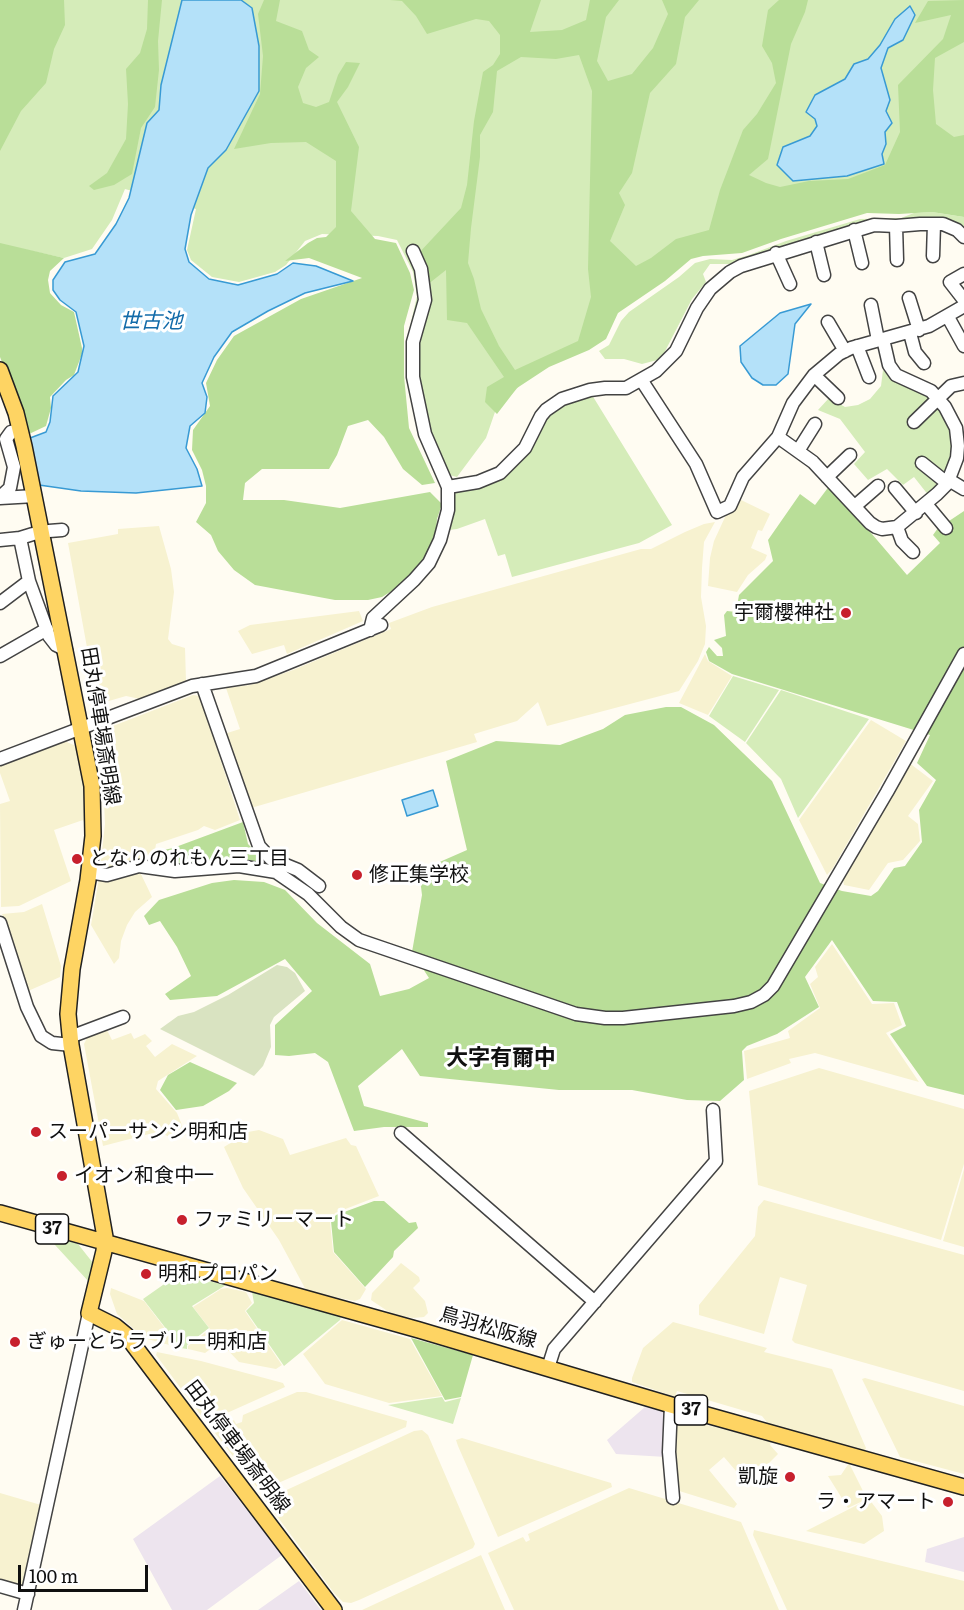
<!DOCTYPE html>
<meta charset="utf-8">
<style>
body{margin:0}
#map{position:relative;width:964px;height:1610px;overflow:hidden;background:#fffcf2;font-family:Literata,serif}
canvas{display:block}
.scale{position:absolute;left:18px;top:1565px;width:130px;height:27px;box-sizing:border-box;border:3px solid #101010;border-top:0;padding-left:8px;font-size:18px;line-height:21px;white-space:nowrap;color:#101010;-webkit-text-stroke:4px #fff;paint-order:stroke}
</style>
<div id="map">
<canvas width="964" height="1610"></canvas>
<div class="scale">100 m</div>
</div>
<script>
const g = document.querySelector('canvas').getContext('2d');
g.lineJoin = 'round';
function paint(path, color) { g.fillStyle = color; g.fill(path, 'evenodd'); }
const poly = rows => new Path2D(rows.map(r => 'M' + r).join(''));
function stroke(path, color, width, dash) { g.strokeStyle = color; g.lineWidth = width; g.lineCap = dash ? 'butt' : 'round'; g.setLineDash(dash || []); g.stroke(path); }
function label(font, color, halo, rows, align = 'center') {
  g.font = font + ' Literata,"Noto Sans JP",serif'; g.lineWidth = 6; g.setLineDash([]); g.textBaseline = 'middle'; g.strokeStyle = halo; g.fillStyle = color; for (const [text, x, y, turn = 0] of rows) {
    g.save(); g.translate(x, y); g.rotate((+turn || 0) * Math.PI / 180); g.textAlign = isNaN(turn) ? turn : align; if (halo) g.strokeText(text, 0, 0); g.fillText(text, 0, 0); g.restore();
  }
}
const industrial = poly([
 [645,1407,668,1413,666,1457,616,1454,607,1440],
 [220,1476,282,1555,207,1610,172,1610,133,1539],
 [964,1537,964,1572,925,1562,927,1549],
 [299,1581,321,1610,258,1610]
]);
const farmland = poly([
 [739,499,770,514,762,531,758,530,751,548,767,555,765,560,748,575,737,592,708,586,710,558,714,541,726,515],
 [715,522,704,542,702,568,701,597,706,626,705,644,698,661,679,691,547,726,538,702,517,721,474,734,477,742,251,808,224,734,240,729,226,688,250,685,293,670,391,629,389,623,432,607,641,549,651,549,685,532,704,524],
 [159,526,171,569,174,592,168,639,172,644,185,648,186,681,140,699,126,696,102,703,92,675,68,543,118,534,118,529],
 [359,611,363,621,287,654,284,645,252,654,238,631,250,625],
 [705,654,708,661,732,676,708,715,679,703],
 [193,695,200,696,240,820,215,830,204,826,198,830,156,844,155,850,138,862,112,871,110,867,100,869,105,824,103,776,98,744,100,731],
 [871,720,906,741,833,868,827,875,799,820],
 [62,740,76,746,78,750,87,802,87,828,83,820,54,830,71,881,19,906,1,907,0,804,10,801,0,773,0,764],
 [908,762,933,781,908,816,918,824,920,841,903,860,888,863,869,890,844,885,843,879],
 [139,870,152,897,135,912,127,925,121,941,119,958,114,964,91,925,99,878],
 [42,904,61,966,60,977,28,991,2,914,24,912],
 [832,944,872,1004,894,1003,902,1025,886,1033,919,1082,815,1053,789,1059,791,1063,747,1079,744,1051,790,1038,788,1031,820,1008,810,984,818,977,815,967],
 [106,1028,112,1040,131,1033,134,1039,145,1034,152,1041,146,1046,155,1057,172,1044,197,1056,158,1081,156,1089,177,1113,186,1135,174,1139,163,1134,149,1134,103,1146,84,1044,88,1036],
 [819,1068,964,1109,964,1164,941,1240,758,1185,749,1091],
 [259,1130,283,1139,290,1155,346,1138,351,1145,356,1146,379,1196,335,1213,330,1221,333,1252,366,1289,360,1299,355,1301,307,1292,279,1240,243,1188,224,1147,248,1132],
 [964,1169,964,1247,943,1241],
 [764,1200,964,1255,964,1391,795,1343,792,1340,793,1336,807,1285,780,1277,764,1334,699,1315,699,1305,755,1236,758,1207],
 [401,1263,419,1277,420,1281,413,1288,425,1301,428,1313,424,1317,413,1318,400,1316,389,1312,371,1300,372,1293],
 [111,1288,144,1301,180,1348,144,1338,117,1314,110,1294],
 [227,1288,246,1292,252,1303,245,1311,282,1365,276,1369,239,1362,220,1342,205,1353,188,1349,188,1346,210,1329,193,1307,221,1289],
 [342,1320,410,1339,442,1396,389,1403,325,1384,303,1354],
 [673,1322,767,1348,764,1352,832,1369,866,1448,864,1453,833,1444,833,1442,769,1425,762,1416,677,1391,675,1397,632,1382,632,1378,643,1348],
 [157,1352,201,1361,283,1383,285,1387,209,1421,203,1418,156,1355],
 [865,1378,964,1406,964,1474,900,1457,862,1379],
 [297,1392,306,1392,407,1421,406,1427,260,1491,215,1433,216,1429,234,1420,236,1424,242,1422,243,1415],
 [674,1417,771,1441,770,1445,778,1454,768,1464,747,1468,742,1471,736,1471,724,1457,709,1470,737,1504,734,1508,676,1490,673,1447],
 [422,1430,428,1435,475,1544,473,1548,359,1600,351,1603,343,1602,334,1593,265,1500,414,1431],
 [462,1438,611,1483,612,1487,498,1537,458,1446,456,1440],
 [849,1463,867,1499,848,1508,828,1476,841,1475],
 [629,1488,741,1522,779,1610,514,1610,488,1553,523,1537,526,1542,530,1540,528,1534],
 [0,1493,41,1505,24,1582,21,1586,0,1580],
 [869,1499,882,1516,884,1531,864,1544,806,1531],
 [754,1530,964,1581,964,1610,787,1610,753,1535],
 [481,1555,505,1610,362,1610]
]);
const green = poly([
 [21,0,964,0,964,181,689,253,583,342,523,382,495,412,486,438,457,477,445,474,437,478,418,431,408,384,407,340,417,296,413,272,397,240,378,236,322,234,305,241,286,265,275,272,239,282,212,277,191,260,187,250,196,209,125,189,112,220,92,249,64,258,0,244,0,49],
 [932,212,964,217,964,229,956,222,921,217,733,264,710,264,703,274,706,282,692,299,661,359,642,364,624,359,605,359,599,351,609,345,621,321,629,312,679,277,695,263,710,259,732,260,749,255,786,241,860,219,901,218,914,213],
 [883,370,898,381,912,386,930,397,940,410,952,431,951,454,947,466,940,483,929,496,914,477,903,485,887,469,868,480,854,464,865,452,840,419,818,410,829,398,845,407,858,405,870,399,881,386],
 [592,395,672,525,639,543,512,577,505,554,498,556,485,519,457,529,449,530,456,490,516,465,535,444,548,412,563,404],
 [733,676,779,690,745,742,709,716],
 [781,690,869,719,798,818,781,779,746,743],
 [44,1233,78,1244,93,1263,89,1282],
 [172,1273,226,1285,192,1306,209,1328,187,1345,187,1349,181,1348,143,1299,170,1280],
 [252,1292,341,1316,340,1320,284,1366,246,1311,254,1303],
 [442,1397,445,1402,461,1398,453,1424,388,1405]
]);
const forest = poly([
 [0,0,64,0,65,25,54,49,46,83,21,111,0,151],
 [148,0,162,0,158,41,159,70,155,107,141,128,132,174,114,185,94,190,89,186,107,173,126,139,128,104,126,69,140,53,147,29],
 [264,0,280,0,276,21,302,31,309,50,319,57,306,68,298,87,303,103,316,107,329,102,338,75,346,62,360,63,348,87,337,102,359,147,351,211,375,239,396,243,410,273,414,290,404,326,404,376,409,428,435,483,422,485,403,469,384,437,368,420,348,426,337,455,329,469,262,469,245,483,243,500,284,500,340,508,430,492,442,504,437,519,436,532,426,556,412,575,395,589,382,597,368,600,335,600,255,585,234,570,218,551,211,535,196,522,206,503,206,486,202,470,192,450,193,430,210,406,206,383,217,360,234,336,301,299,362,278,309,258,285,261,308,243,317,238,326,237,336,227,336,161,306,142,271,143,234,149,260,94,263,56,258,14],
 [390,0,541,0,530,32,562,30,586,20,590,0,619,0,606,17,597,61,608,81,632,74,653,48,668,14,662,0,699,0,685,17,676,64,650,93,632,173,619,193,625,205,610,241,636,266,651,258,676,239,709,230,720,190,743,130,757,114,776,83,772,63,762,46,768,10,779,0,808,0,805,12,791,44,768,159,749,175,766,183,780,187,809,181,848,179,885,165,900,132,898,85,943,39,951,15,915,23,928,1,964,0,964,42,935,58,933,90,936,124,954,137,964,135,964,217,932,212,899,214,867,213,781,239,742,253,703,256,691,259,665,281,618,313,606,339,589,350,549,367,517,388,497,414,485,402,487,387,504,377,467,323,447,320,446,270,427,285,418,254,461,208,467,185,474,121,483,72,493,65,500,54,500,35,489,21,476,19,427,34,416,16,402,1],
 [579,55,592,91,588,269,591,297,578,341,515,370,499,346,481,309,474,279,468,263,471,228,480,157,480,135,493,112,497,71,521,57,556,59],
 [0,243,64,258,50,271,48,280,50,293,61,305,74,312,82,348,82,354,74,375,66,380,50,397,51,408,46,426,29,434,0,357],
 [830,485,907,575,940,543,933,535,938,528,948,531,949,521,964,511,964,1095,927,1086,890,1034,906,1026,897,1002,873,1001,832,940,805,977,819,1007,777,1034,747,1046,742,1051,744,1080,720,1101,687,1100,632,1090,559,1090,420,1076,402,1049,358,1086,364,1106,428,1123,428,1127,384,1127,354,1131,328,1062,315,1053,289,1056,275,1055,275,1025,312,991,285,959,217,996,170,1000,165,994,191,976,177,947,160,921,149,925,144,916,159,900,212,883,234,880,264,882,285,890,317,923,370,964,380,996,409,989,429,978,412,952,422,895,419,871,467,850,446,761,496,741,560,745,603,729,625,715,666,707,681,707,714,725,772,781,820,883,842,891,871,896,878,891,894,868,905,866,922,842,919,810,936,780,917,763,930,735,732,674,709,661,706,652,709,647,717,656,723,656,722,648,714,640,726,636,724,615,727,611,736,612,739,595,773,561,768,540,800,494,815,505],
 [243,822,248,844,259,855,259,864,176,867,146,862,159,851,173,848],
 [190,1062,237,1083,229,1091,203,1106,176,1110,160,1090,168,1075],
 [374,1201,384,1201,409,1223,416,1222,418,1228,394,1251,393,1257,365,1287,334,1252,331,1221,336,1215],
 [411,1338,473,1355,461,1397,445,1400]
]);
const cemetery = poly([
 [277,965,287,967,295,973,305,991,274,1017,270,1025,271,1047,263,1066,254,1076,160,1029,178,1016,194,1012,228,995]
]);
const water = poly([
 [182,0,241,0,252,8,259,46,259,91,226,150,208,168,191,215,185,249,189,262,209,279,238,285,277,274,293,263,316,266,353,281,305,293,268,311,232,332,214,357,202,383,207,397,205,413,190,426,186,448,197,469,202,486,136,493,81,491,39,485,30,438,46,432,50,422,53,396,78,372,84,346,76,312,60,300,53,290,53,280,65,262,95,254,116,224,129,198,147,123,159,110,161,85,182,0],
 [910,6,915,15,903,40,888,48,881,68,890,100,886,111,892,123,885,132,886,144,882,154,884,164,847,176,793,181,777,165,783,147,810,136,817,126,815,119,806,112,815,95,845,79,854,64,868,59,880,45,895,19,910,6],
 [811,304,795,324,788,374,776,385,763,385,752,378,741,362,740,346,780,313,811,304],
 [433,790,438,806,407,816,402,800,433,790]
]);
const minor = poly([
 [896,226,897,260],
 [854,230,862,263],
 [816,242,824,275],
 [776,253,790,284],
 [933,256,934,224],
 [964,274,950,282,964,300],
 [909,298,919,330],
 [871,305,878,340],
 [948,317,964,346],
 [828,322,845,351],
 [910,333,915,352,924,363],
 [857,346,869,377],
 [814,375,838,398],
 [642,381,696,464,717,512,730,506,743,477,778,437,793,403,814,375,839,354,851,348,929,326,964,306],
 [914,422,951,386,964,383],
 [778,437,813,462,870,523,876,527,882,529,897,527,937,494,947,484,957,458,958,446,956,428,945,407,931,391,896,375,889,365,883,339],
 [798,451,815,424],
 [922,463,947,483],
 [827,477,850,455],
 [949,480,964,489],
 [448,487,478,482,500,473,525,448,541,416,546,410,562,399,590,390,605,388,626,388,656,371,676,351,697,308,710,289,730,272,741,266,874,225,896,226,920,224,943,224,957,230,964,237],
 [895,488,916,513],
 [0,497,10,488,14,467,6,439,11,432,21,430],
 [0,498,35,496],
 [926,504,946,528],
 [855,506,878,486],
 [897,527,902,541,913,552],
 [49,531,62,530],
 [20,538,33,534],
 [0,540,20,538,29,581,49,636,56,645,66,650],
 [0,603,29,581],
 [370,630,373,618,414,580,429,563,440,540,448,510,448,487,425,434,413,377,413,342,425,300,421,269,413,251],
 [0,656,47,629],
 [202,684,259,846,271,859,298,870,319,886],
 [0,759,192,686,256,676,381,625],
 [89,872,107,875,139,866,175,871,239,866,276,872,308,894,341,927,359,940,576,1014,605,1018,623,1018,734,1006,751,1002,764,995,773,986,887,792,964,654],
 [0,923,27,1007,41,1036,52,1043,71,1045],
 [70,1037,123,1017],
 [401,1133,595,1302],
 [548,1368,554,1349,716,1161,713,1110],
 [671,1405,669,1452,673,1498],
 [0,1586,28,1594],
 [24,1610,89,1313]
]);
const major = poly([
 [0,370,16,413,24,446,92,786,93,836,88,880,72,969,68,1014,71,1045,105,1237,104,1251,89,1313,115,1326,126,1335,334,1610],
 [0,1213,419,1330,671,1405,964,1487]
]);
const markers = [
 [846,613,6,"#c7202d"],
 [77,859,6,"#c7202d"],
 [357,875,6,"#c7202d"],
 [36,1132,6,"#c7202d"],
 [62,1176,6,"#c7202d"],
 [182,1220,6,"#c7202d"],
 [146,1274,6,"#c7202d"],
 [15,1342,6,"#c7202d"],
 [790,1477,6,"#c7202d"],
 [948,1502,6,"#c7202d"]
];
const shields = [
 [52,1229,33],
 [691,1410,33]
];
const shieldNames = [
 ["37",52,1229],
 ["37",691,1410]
];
const poiNames = [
 ["宇爾櫻神社",834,613,"right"],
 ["となりのれもん三丁目",89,859],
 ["修正集学校",369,875],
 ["スーパーサンシ明和店",48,1132],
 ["イオン和食中一",74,1176],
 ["ファミリーマート",194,1220],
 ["明和プロパン",158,1274],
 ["ぎゅーとらラブリー明和店",27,1342],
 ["凱旋",778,1477,"right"],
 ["ラ・アマート",936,1502,"right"]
];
const streetNames = [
 ["田丸停車場斎明線",100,726,81],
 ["鳥羽松阪線",488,1328,16],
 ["田丸停車場斎明線",237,1447,53]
];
const waterNames = [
 ["世古池",151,322]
];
const quarterNames = [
 ["大字有爾中",501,1059]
];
paint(industrial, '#ede4ee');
paint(farmland, '#f7f2d0');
paint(green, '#d5ecb9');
paint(forest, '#b9de98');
paint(cemetery, '#d9e3c1');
paint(water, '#b4e1f9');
stroke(water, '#389ad4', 1.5);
stroke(minor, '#434343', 15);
stroke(major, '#212121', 18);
stroke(minor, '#fff', 12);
stroke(major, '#fed463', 15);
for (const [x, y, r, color] of markers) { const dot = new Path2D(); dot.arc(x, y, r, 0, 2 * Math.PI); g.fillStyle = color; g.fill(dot); stroke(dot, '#fff', 2); }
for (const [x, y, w] of shields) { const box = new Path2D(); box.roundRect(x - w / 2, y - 15, w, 30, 4.5); g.fillStyle = '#fff'; g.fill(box); stroke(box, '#101010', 1.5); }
label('bold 18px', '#101010', null, shieldNames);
label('20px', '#101010', '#fff', poiNames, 'left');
label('20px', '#101010', '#fff', streetNames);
label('italic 21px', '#126ba9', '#fff', waterNames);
label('bold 22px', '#101010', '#fff', quarterNames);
</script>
